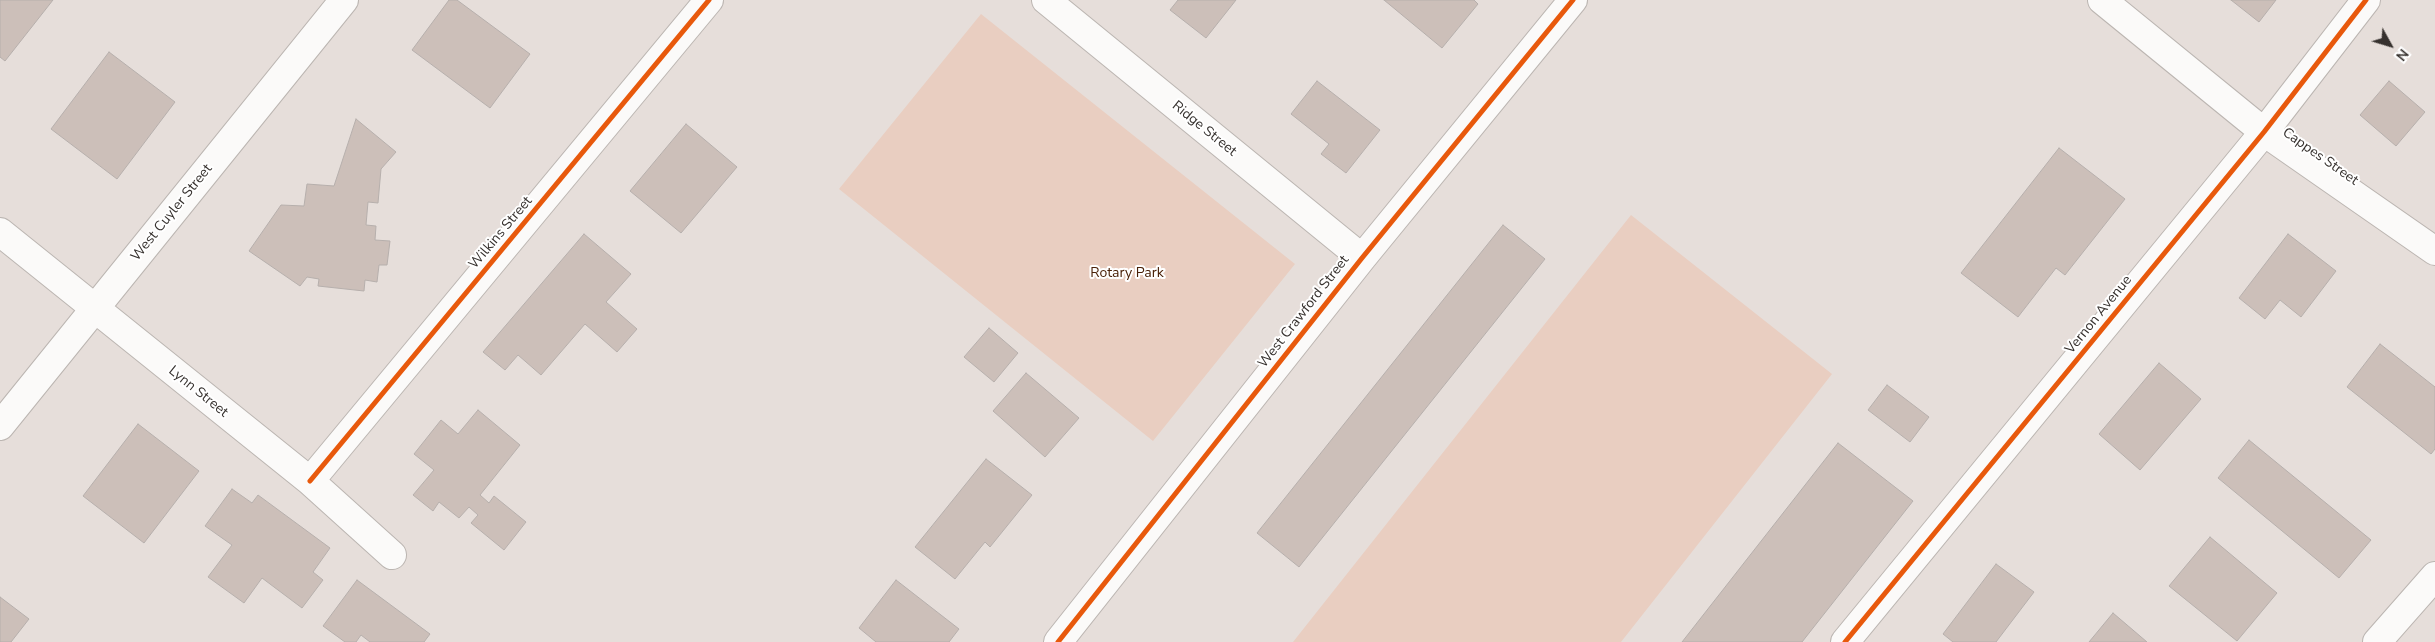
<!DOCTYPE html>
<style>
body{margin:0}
#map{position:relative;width:2435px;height:642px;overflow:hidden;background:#e6deda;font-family:"Nunito Sans",sans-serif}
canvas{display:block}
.north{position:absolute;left:2365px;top:20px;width:50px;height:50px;-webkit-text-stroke:4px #fff;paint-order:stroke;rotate:129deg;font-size:14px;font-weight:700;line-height:20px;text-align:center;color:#36312e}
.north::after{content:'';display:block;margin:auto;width:18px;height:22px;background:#36312e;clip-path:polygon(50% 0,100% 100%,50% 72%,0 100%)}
</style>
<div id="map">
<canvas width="2435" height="642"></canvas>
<div class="north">N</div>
</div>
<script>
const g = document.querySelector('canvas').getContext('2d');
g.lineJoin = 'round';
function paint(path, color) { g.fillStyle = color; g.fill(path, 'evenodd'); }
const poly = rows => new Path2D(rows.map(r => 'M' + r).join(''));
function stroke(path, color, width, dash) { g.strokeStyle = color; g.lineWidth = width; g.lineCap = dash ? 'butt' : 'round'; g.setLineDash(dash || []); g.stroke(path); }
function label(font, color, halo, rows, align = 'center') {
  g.font = font + ' "Nunito Sans",sans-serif'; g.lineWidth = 4; g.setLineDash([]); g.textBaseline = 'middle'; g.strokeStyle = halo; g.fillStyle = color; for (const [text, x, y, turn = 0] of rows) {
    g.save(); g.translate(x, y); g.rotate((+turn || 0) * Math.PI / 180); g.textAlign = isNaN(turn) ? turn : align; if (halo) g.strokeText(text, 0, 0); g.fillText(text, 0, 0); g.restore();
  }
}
const green = poly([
 [981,14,1295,264,1153,441,839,189],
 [1631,215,1832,374,1621,642,1293,642]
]);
const building = poly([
 [0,0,53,0,5,61,0,57,0,0],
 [449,0,457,0,530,54,490,108,412,50,449,0],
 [1178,0,1236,0,1206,38,1170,10,1178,0],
 [1384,0,1474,0,1478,4,1442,48,1384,0],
 [2231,0,2276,0,2259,22,2231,0],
 [109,52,175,102,117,179,51,129,109,52],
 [1317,81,1380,130,1346,173,1321,154,1329,144,1291,114,1317,81],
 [2389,81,2425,112,2396,146,2360,115,2389,81],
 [356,119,396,152,381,169,378,203,368,202,366,225,376,226,375,240,390,241,387,265,379,265,377,282,365,280,364,291,318,286,319,279,307,277,300,286,249,251,281,205,304,206,307,184,334,186,356,119],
 [686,124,737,167,681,233,630,191,686,124],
 [2059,148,2125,199,2065,275,2056,268,2018,317,1961,273,2059,148],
 [1503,225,1545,259,1299,567,1257,533,1503,225],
 [584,234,631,274,606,302,637,329,617,352,585,324,541,375,518,355,505,370,483,352,584,234],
 [2288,234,2336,271,2301,317,2280,300,2265,319,2239,298,2288,234],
 [989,328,1018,353,994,382,964,357,989,328],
 [2380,344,2435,387,2435,449,2431,454,2347,387,2380,344],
 [2159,363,2201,399,2140,470,2099,434,2159,363],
 [1026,373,1079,418,1045,457,993,411,1026,373],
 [1887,385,1929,417,1910,442,1868,410,1887,385],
 [478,410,520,445,480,495,489,503,494,496,526,522,504,550,471,523,478,515,469,507,459,518,439,502,433,511,413,495,434,470,414,454,441,420,458,434,478,410],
 [138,424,199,471,144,543,83,496,138,424],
 [2249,440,2371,540,2339,578,2218,478,2249,440],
 [1838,443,1913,501,1802,642,1682,642,1838,443],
 [986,459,1032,495,990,547,985,542,955,579,915,547,986,459],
 [232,489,252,503,258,495,330,548,313,572,323,580,302,608,262,578,244,603,208,577,232,545,205,526,232,489],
 [2210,537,2277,593,2237,641,2169,586,2210,537],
 [1996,564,2034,592,1996,642,1953,642,1943,634,1996,564],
 [357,580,430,634,424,642,370,642,361,635,356,642,345,642,323,626,357,580],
 [896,580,959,629,949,642,876,642,859,628,896,580],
 [0,597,29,619,11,642,0,642,0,597],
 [2113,613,2147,642,2089,642,2113,613]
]);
const minor = poly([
 [1046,0,1362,258],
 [2102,0,2264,132,2435,251],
 [0,232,310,481,392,555],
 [0,426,344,0],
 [310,481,709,0],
 [1058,642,1362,258,1573,0],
 [1845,642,2264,132,2366,0],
 [2377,642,2435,576]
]);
const cycleway = poly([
 [310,481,709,0],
 [1058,642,1362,258,1573,0],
 [1845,642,2264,132,2366,0]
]);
const streetNames = [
 ["Ridge Street",1204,129,39],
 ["Cappes Street",2320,157,35],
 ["West Cuyler Street",172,213,-51],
 ["Wilkins Street",501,233,-50],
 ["West Crawford Street",1304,312,-52],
 ["Vernon Avenue",2099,315,-51],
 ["Lynn Street",198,392,39]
];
const parkNames = [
 ["Rotary Park",1127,274]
];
paint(green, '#e9cec1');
paint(building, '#ccbfb9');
stroke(building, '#b6afac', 1);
stroke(minor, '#bbb5b1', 30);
stroke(minor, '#fbfaf9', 28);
stroke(cycleway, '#e8590c', 5);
label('14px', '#36312e', '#fff', streetNames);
label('14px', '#492007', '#fff', parkNames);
</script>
